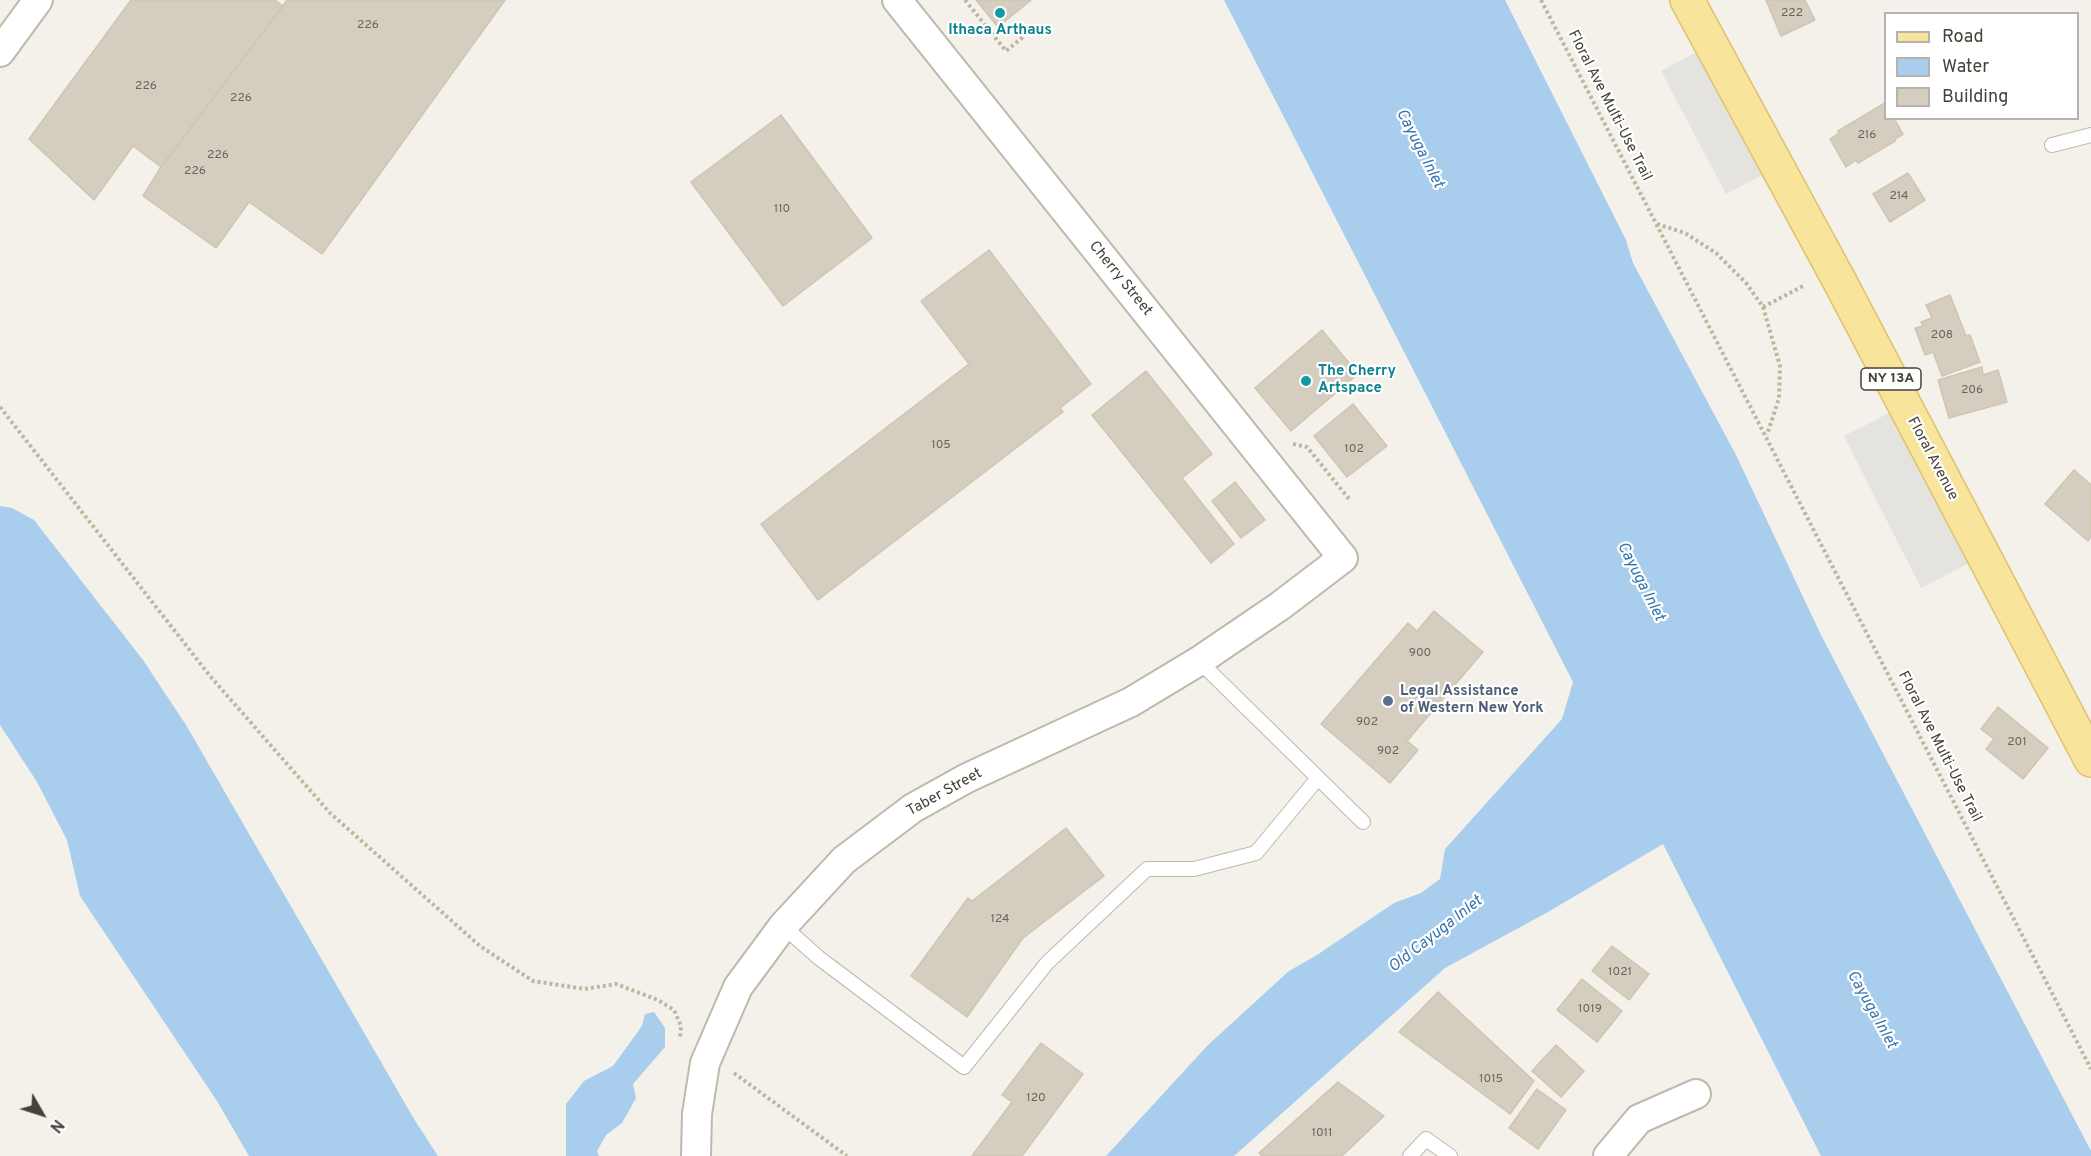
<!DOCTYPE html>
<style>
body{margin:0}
#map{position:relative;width:2091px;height:1156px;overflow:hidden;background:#f3f1e9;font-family:Overpass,sans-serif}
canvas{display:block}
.legend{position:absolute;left:1884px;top:12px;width:195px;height:108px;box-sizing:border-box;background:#fff;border:2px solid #b5b3af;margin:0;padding:8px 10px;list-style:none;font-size:18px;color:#474238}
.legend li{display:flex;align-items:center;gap:12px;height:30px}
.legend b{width:30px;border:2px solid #b5b3af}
.north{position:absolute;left:12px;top:1084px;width:60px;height:60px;-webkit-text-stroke:4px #fff;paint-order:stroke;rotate:129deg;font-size:16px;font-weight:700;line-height:24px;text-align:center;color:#474238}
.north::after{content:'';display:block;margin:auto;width:21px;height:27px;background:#474238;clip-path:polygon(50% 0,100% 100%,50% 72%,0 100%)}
</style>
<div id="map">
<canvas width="2091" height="1156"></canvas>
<ul class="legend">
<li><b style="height:8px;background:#f9e49c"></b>Road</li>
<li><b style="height:16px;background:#a8cded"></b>Water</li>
<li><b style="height:16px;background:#d5cdbf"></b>Building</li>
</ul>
<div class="north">N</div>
</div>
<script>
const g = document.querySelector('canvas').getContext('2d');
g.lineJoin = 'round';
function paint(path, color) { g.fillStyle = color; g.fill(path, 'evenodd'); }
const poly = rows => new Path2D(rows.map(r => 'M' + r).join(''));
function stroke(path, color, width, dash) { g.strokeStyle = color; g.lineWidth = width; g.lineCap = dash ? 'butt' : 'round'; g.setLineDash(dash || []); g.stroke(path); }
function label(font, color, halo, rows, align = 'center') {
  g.font = font + ' Overpass,sans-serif'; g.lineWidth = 4.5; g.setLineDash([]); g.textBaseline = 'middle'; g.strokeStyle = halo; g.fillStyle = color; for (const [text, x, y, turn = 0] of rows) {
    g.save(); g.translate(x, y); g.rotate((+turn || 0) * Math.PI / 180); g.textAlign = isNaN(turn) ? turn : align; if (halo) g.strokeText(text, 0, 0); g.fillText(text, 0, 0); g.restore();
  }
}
const parking = poly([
 [1699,51,1764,174,1726,194,1661,71],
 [1916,399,1993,551,1921,588,1844,436]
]);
const water = poly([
 [1224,0,1505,0,1626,240,1633,263,1736,455,1821,635,2091,1151,2091,1156,1821,1156,1663,844,1548,912,1445,968,1234,1156,1106,1156,1208,1045,1289,971,1317,955,1394,903,1421,893,1440,879,1445,849,1562,719,1573,682],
 [0,506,12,508,34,520,143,660,186,725,414,1119,438,1156,249,1156,217,1101,80,896,67,840,37,782,0,725],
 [654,1012,665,1028,665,1047,633,1084,636,1098,622,1123,606,1135,597,1151,599,1156,566,1156,566,1104,584,1081,613,1066,642,1026,645,1014]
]);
const building = poly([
 [131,0,275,0,283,6,161,167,133,146,94,200,29,139,131,0],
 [287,0,505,0,322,254,249,202,216,248,143,196,161,167,287,0],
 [976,0,1031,0,998,27,976,0],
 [1766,0,1805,0,1815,20,1781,36,1766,0],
 [1885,103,1886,118,1894,118,1903,134,1895,139,1895,141,1858,163,1856,160,1846,167,1830,139,1839,133,1838,131,1885,103],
 [781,115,872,238,783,306,691,182,781,115],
 [1908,173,1925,200,1890,222,1873,194,1908,173],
 [989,250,1091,384,1060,408,1063,412,818,600,761,524,969,364,921,301,989,250],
 [1950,295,1966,336,1970,335,1980,362,1942,376,1933,352,1925,355,1915,328,1923,326,1921,322,1932,318,1926,305,1950,295],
 [1322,330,1358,374,1291,431,1255,388,1322,330],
 [1982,367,1983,375,1998,370,2007,402,1949,418,1938,380,1982,367],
 [1146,371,1212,454,1182,478,1234,544,1211,563,1092,415,1146,371],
 [1353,404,1387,446,1347,477,1314,436,1353,404],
 [2074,470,2091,485,2091,537,2088,541,2045,504,2074,470],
 [1235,482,1265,520,1241,538,1212,501,1235,482],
 [1434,611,1483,652,1407,741,1418,750,1390,783,1321,724,1408,623,1417,631,1434,611],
 [1998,707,2048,748,2023,779,1986,749,1994,739,1981,729,1998,707],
 [1066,828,1104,876,1023,938,967,1017,911,976,968,898,972,901,1066,828],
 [1612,946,1649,974,1629,1000,1592,971,1612,946],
 [1582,979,1622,1011,1597,1042,1557,1010,1582,979],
 [1438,992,1534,1081,1510,1114,1399,1032,1438,992],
 [1041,1043,1083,1074,1022,1156,972,1156,1012,1102,1002,1095,1041,1043],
 [1556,1045,1584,1071,1561,1097,1532,1071,1556,1045],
 [1338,1082,1384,1116,1342,1156,1262,1156,1259,1153,1338,1082],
 [1537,1089,1566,1110,1538,1149,1509,1128,1537,1089]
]);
const path = poly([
 [965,0,1006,51,1023,37],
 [1541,0,2091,1069],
 [1657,224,1685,233,1716,253,1746,283,1763,307,1780,366,1779,398,1767,435],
 [1763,307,1805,285],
 [0,407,210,676,330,813,480,946,533,981,585,989,616,984,658,1000,674,1010,681,1026,680,1038],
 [1293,444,1307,447,1349,499],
 [734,1073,847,1156]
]);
const lane = poly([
 [2052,145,2091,135],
 [1199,661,1363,822],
 [783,926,819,958,964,1067,1047,963,1147,869,1194,869,1256,853,1318,778],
 [1410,1156,1426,1139,1450,1156]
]);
const street = poly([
 [0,52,38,0],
 [696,1156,697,1114,705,1063,738,987,783,926,844,860,913,808,967,778,1131,702,1199,661,1280,606,1343,558,897,0],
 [1608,1156,1639,1119,1696,1094]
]);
const primary = poly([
 [1687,0,1840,282,2091,760]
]);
const markers = [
 [1000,13,6,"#0f9aa8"],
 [1306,381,6,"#0f9aa8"],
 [1388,701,6,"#5c6f8a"]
];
const numberNames = [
 ["222",1792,14],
 ["226",368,26],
 ["226",146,87],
 ["226",241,99],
 ["216",1867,136],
 ["226",218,156],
 ["226",195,172],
 ["214",1899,197],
 ["110",782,210],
 ["208",1942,336],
 ["206",1972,391],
 ["105",941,446],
 ["102",1354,450],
 ["900",1420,654],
 ["902",1367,723],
 ["201",2017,743],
 ["902",1388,752],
 ["124",1000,920],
 ["1021",1620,973],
 ["1019",1590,1010],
 ["1015",1491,1080],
 ["120",1036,1099],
 ["1011",1322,1134]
];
const shields = [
 [1891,379,60]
];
const shieldNames = [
 ["NY 13A",1891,379]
];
const cultureNames = [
 ["Ithaca Arthaus",1000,31],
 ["The Cherry",1318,372,"left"],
 ["Artspace",1318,389,"left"]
];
const streetNames = [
 ["Floral Ave Multi-Use Trail",1609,106,63],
 ["Cherry Street",1120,279,51],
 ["Floral Avenue",1932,459,62],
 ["Floral Ave Multi-Use Trail",1939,747,63],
 ["Taber Street",945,793,-29]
];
const serviceNames = [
 ["Legal Assistance",1400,692],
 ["of Western New York",1400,709]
];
const waterNames = [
 ["Cayuga Inlet",1419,149,63],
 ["Cayuga Inlet",1640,582,63],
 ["Old Cayuga Inlet",1436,935,-38],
 ["Cayuga Inlet",1871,1010,61]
];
paint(parking, '#e5e3e0');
paint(water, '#a8cded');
paint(building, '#d5cdbf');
stroke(building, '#cfc5b2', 1.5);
stroke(lane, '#bfb9ac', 16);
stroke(street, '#bfb9ac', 32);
stroke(primary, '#dec26c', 36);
stroke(path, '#c0b69e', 4, [3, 3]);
stroke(lane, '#fff', 14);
stroke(street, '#fff', 28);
stroke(primary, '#f9e49c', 33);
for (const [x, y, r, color] of markers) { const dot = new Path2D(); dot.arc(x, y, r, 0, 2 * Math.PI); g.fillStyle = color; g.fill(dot); stroke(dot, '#fff', 2); }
label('12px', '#6a655a', null, numberNames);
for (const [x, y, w] of shields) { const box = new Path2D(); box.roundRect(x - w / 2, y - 11, w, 22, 4.5); g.fillStyle = '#fff'; g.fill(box); stroke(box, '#474238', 1.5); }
label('bold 14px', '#474238', null, shieldNames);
label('bold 15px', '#0d838f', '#fff', cultureNames);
label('15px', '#474238', '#fff', streetNames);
label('bold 15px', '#4e5e75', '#fff', serviceNames, 'left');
label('italic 16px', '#3674ae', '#fff', waterNames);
</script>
